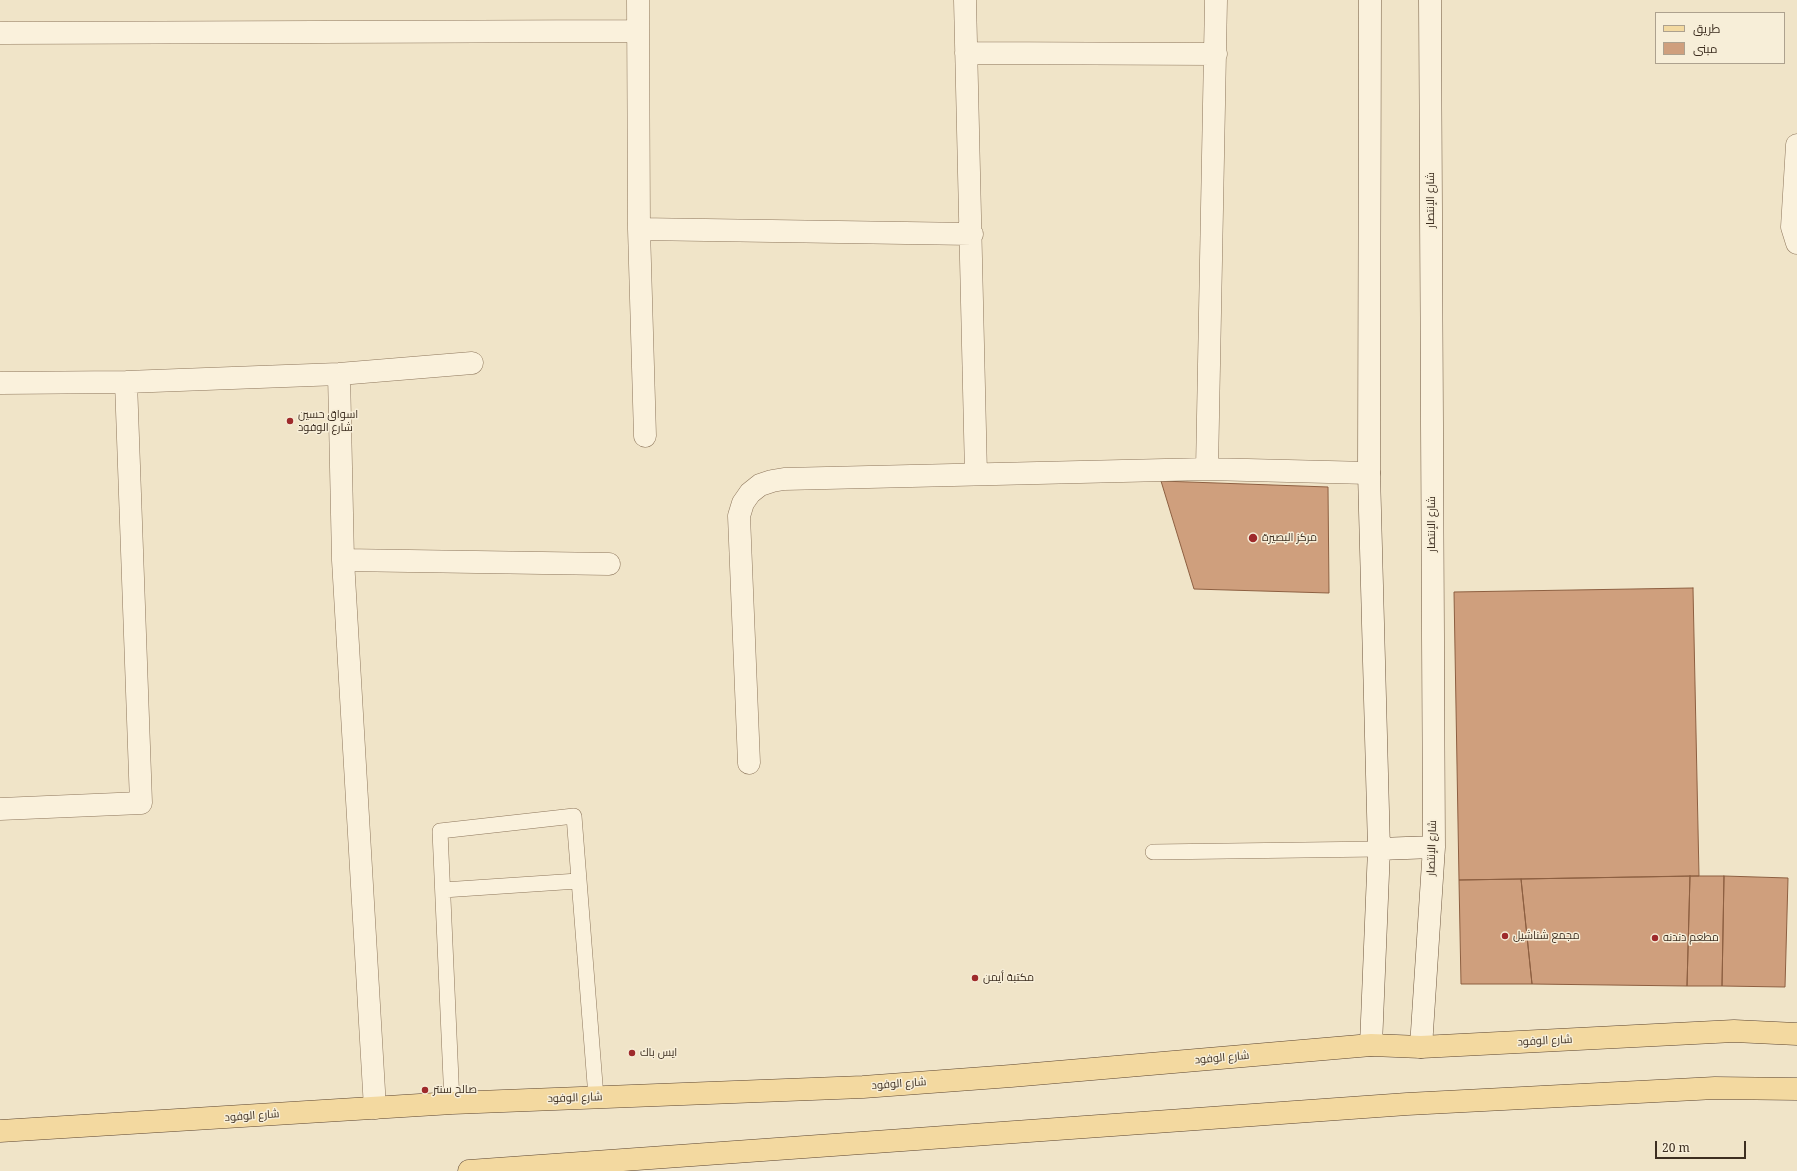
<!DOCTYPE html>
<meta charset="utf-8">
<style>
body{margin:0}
#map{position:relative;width:1797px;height:1171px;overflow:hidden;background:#f0e4c8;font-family:"Noto Serif",Cairo,serif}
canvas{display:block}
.legend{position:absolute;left:1655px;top:12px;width:130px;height:52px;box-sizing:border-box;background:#f7eed8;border:1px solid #ada18e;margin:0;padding:5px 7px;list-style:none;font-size:12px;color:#3d2e20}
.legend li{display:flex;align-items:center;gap:8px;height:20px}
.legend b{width:20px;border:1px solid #ada18e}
.scale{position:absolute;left:1655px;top:1141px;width:91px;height:18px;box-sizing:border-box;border:2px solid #3d2e20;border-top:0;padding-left:5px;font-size:12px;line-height:14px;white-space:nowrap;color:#3d2e20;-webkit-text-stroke:3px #f7eed8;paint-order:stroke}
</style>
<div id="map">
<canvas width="1797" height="1171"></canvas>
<ul class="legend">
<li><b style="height:5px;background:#f3d9a0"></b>طريق</li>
<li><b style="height:11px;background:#cf9f7d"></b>مبنى</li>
</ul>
<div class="scale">20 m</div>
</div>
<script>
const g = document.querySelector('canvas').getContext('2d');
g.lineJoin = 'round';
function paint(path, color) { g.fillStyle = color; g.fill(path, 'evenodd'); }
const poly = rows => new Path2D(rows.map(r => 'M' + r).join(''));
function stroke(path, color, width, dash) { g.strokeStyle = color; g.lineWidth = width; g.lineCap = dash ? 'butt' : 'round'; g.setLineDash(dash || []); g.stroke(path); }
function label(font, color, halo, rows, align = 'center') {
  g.font = font + ' "Noto Serif",Cairo,serif'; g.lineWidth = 3; g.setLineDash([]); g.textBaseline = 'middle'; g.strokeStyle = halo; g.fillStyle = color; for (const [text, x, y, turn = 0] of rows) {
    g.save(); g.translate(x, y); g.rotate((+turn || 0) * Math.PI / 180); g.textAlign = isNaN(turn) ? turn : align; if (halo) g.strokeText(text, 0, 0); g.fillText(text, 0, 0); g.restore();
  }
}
const building = poly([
 [1161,481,1328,487,1329,593,1194,589,1161,481],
 [1693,588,1699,876,1459,880,1454,592,1693,588],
 [1690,876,1687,986,1532,984,1521,879,1690,876],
 [1690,876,1724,876,1722,986,1687,986,1690,876],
 [1724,876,1788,878,1785,987,1722,986,1724,876],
 [1521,879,1532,984,1461,984,1459,880,1521,879]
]);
const lane = poly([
 [1153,852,1379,849],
 [443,890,578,881],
 [452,1103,440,831,574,816,596,1097]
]);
const street = poly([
 [638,0,639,229,645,436],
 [965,0,976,474],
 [0,33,637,31],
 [966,53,1216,54],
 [1797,145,1792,227,1797,243],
 [639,229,972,234],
 [339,374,343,560,375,1108],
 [0,383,126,382,339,374,472,363],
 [1207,469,1216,0],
 [343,560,609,564],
 [749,763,739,516,743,503,750,493,760,485,772,481,784,479,1207,469,1369,473],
 [0,809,141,803,126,382]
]);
const secondary = poly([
 [1370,0,1369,473,1379,849,1371,1045],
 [1379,849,1434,847],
 [1421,1047,1434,847,1430,0]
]);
const primary = poly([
 [0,1131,452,1103,863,1087,1011,1076,1371,1045,1421,1047,1734,1031,1797,1034],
 [469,1171,1407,1104,1715,1088,1797,1089]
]);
const markers = [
 [290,421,4,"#9e2a2b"],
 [1253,538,5,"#9e2a2b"],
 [1505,936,4,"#9e2a2b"],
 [1655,938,4,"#9e2a2b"],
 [975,978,4,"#9e2a2b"],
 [632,1053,4,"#9e2a2b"],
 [425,1090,4,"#9e2a2b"]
];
const streetNames = [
 ["شارع الإنتصار",1431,200,-90],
 ["شارع الإنتصار",1432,524,-90],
 ["شارع الإنتصار",1432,848,-88],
 ["شارع الوفود",1545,1041,-3],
 ["شارع الوفود",1222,1058,-5],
 ["شارع الوفود",899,1084,-4],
 ["شارع الوفود",575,1098,-2],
 ["شارع الوفود",252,1116,-4]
];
const poiNames = [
 ["اسواق حسين",298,415],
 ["شارع الوفود",298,428],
 ["مركز البصيرة",1262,538],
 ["مجمع شناشيل",1513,936],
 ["مطعم دندنه",1663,938],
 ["مكتبة أيمن",983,978],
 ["ايس باك",640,1053],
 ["صالح سنتر",433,1090]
];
paint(building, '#cf9f7d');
stroke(building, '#8d5f41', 1);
stroke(lane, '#8d765c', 16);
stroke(street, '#8d765c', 23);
stroke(secondary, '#6f573f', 23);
stroke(primary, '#5b4430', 23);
stroke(lane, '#faf1dc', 15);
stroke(street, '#faf1dc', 22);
stroke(secondary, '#faf1dc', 22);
stroke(primary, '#f3d9a0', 22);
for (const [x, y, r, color] of markers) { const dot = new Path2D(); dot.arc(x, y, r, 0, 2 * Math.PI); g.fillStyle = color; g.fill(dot); stroke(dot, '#f7eed8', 1.5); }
label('11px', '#3d2e20', '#f7eed8', streetNames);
label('11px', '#3d2e20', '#f7eed8', poiNames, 'left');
</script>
